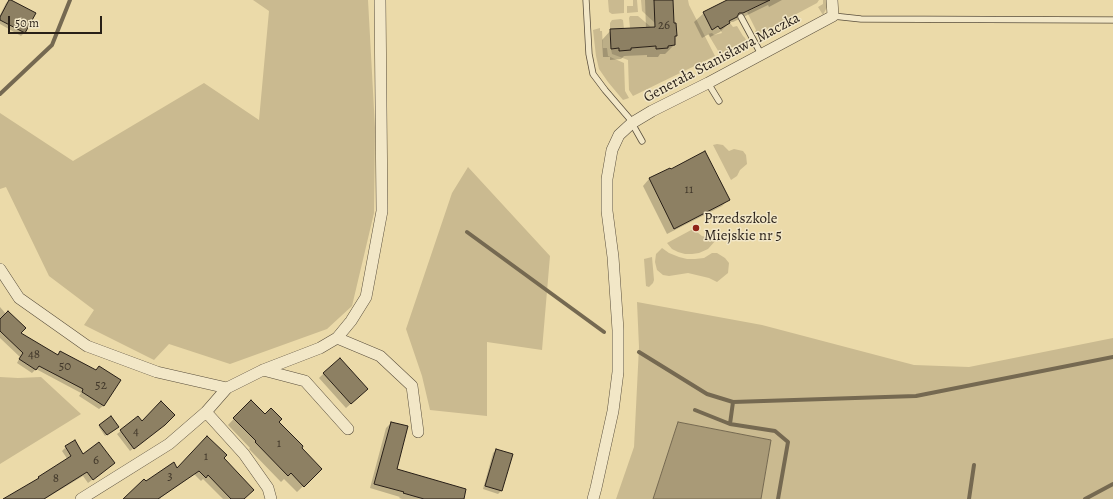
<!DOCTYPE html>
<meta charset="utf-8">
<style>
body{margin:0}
#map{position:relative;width:1113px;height:499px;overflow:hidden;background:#ebdaa9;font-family:Alegreya,serif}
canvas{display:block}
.scale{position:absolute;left:8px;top:16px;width:94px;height:18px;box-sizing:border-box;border:2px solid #281f17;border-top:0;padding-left:5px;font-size:12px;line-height:14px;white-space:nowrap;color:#281f17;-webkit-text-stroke:3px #f2e7c7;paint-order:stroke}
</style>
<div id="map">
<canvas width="1113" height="499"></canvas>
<div class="scale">50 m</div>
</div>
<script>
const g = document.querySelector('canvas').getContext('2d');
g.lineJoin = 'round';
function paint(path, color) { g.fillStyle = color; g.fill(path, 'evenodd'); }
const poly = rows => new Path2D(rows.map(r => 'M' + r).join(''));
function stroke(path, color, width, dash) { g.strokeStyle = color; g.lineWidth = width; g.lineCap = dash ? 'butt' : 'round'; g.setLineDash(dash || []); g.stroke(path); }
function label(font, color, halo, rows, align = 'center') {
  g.font = font + ' Alegreya,serif'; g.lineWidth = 3; g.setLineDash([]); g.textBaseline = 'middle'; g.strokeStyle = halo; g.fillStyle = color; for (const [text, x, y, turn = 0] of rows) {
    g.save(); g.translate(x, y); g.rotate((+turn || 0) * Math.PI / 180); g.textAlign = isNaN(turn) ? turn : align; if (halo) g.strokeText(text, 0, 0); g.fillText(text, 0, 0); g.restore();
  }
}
const green = poly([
 [253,0,368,0,375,128,374,213,352,306,327,329,230,364,169,344,154,360,84,325,94,310,49,276,6,187,0,189,0,113,73,161,204,83,259,120,269,11],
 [608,0,624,0,624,13,612,14,609,12],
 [633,0,637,0,638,12,627,13,627,6,633,6],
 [641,0,654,0,655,23,642,11],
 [673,0,688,0,689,5,715,56,633,96,629,90,628,60,612,54,611,49,619,48,619,51,631,50,631,48,675,45,675,36,677,36,676,23,674,23],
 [770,0,819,0,817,3,757,35,755,32,756,30,747,12],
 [823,0,828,0,828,5,823,15,818,7,823,4],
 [630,16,638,16,651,27,630,28,629,18],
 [621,19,623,20,624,29,610,29,610,23,612,20],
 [730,23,733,27,737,26,743,36,745,38,746,40,720,54,708,34,712,33,714,35,722,33,720,29],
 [600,28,600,31,602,31,603,48,607,48,608,56,624,63,625,91,629,98,623,100,608,82,599,69,596,56,593,30],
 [717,144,723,145,729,151,734,149,743,151,746,155,747,164,740,170,737,176,731,180,713,145],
 [468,167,550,256,542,350,487,342,487,416,430,410,422,376,406,329,452,193],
 [693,229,702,236,716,240,708,249,699,253,692,254,685,254,678,252,672,249,667,243],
 [662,248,669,253,679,257,687,259,695,259,704,258,712,253,717,253,725,258,729,263,728,273,717,282,709,278,688,273,669,276,663,275,657,270,655,262,656,254],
 [652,257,654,280,653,283,649,287,646,286,644,259],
 [637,302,762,325,914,365,969,367,1113,338,1113,499,761,499,771,440,678,422,653,499,616,499,634,447,639,347],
 [0,377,18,378,41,377,81,414,0,464]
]);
const water = poly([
 [678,422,771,440,761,499,653,499,678,422]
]);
const shadow = poly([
 [9,0,24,33,21,36,0,24,0,15,6,3],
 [645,0,672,0,673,24,676,36,674,38,674,45,665,54,660,54,658,57,647,57,647,55,624,56,621,59,610,60,610,57,603,57,602,40,611,30,646,29],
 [730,0,782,0,769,7,768,5,733,22,730,22,720,32,710,37,709,34,702,38,694,22,704,13],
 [670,169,728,200,722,206,667,234,643,186,649,179],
 [0,307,6,314,20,334,56,356,60,352,95,371,99,367,120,380,103,406,99,409,79,396,81,393,36,369,32,373,17,363,20,357,0,338],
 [324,373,362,394,346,408,319,378],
 [251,401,265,415,278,422,321,469,297,492,284,479,281,482,249,449,250,448,228,425],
 [138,418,142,423,161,428,130,451,117,434],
 [391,423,395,470,462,499,402,499,399,498,400,497,370,488,386,428],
 [100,426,116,428,105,436,99,427],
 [66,447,83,456,109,467,88,483,83,476,45,499,5,499,36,481,68,460,62,451],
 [496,450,501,491,498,494,483,489,493,453],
 [223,458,243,499,223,499,203,479,201,481,194,474,160,498,161,499,124,499,146,482,177,469]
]);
const stream = poly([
 [0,94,52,45,70,0],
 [467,232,604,332],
 [639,352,707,394,733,402,916,396,1113,357],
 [695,410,730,424,775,431,788,442,778,499],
 [730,424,733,402],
 [969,499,974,465],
 [1085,499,1113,484]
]);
const building = poly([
 [9,0,11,0,36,13,25,33,0,20,0,17,9,0],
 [654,0,673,0,674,23,676,23,677,36,675,36,675,45,668,46,668,48,656,49,656,46,631,48,631,50,619,51,619,48,611,49,610,29,655,27,654,0],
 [727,0,770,0,743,13,739,13,737,17,729,21,730,23,720,29,718,26,712,30,703,12,727,0],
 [705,151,730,200,674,229,649,178,670,168,671,169,705,151],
 [8,311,26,328,21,333,58,355,60,351,96,370,99,366,121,380,104,406,82,392,83,389,39,366,36,370,19,359,23,353,0,331,0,319,8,311],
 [340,358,368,389,351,404,323,373,340,358],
 [251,400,265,414,271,408,282,419,279,422,303,446,302,448,322,469,304,487,291,473,288,476,255,442,256,441,233,418,251,400],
 [161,401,175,415,165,425,134,449,120,430,138,416,142,421,161,401],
 [111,416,119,427,107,435,99,425,111,416],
 [391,422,408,426,397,469,466,489,464,499,424,499,403,493,404,492,374,484,391,422],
 [207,436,227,455,224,458,254,490,244,499,231,499,208,475,206,478,199,471,158,499,123,499,144,479,146,481,174,462,177,468,207,436],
 [75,440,83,454,99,442,115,463,93,480,87,472,44,499,3,499,39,478,38,477,71,456,65,446,75,440],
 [496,449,513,454,502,491,485,486,496,449]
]);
const lane = poly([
 [586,0,589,54,593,74,605,90,629,118,642,141],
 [833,16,861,19,1113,20],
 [741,17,761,54],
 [708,83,719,101]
]);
const street = poly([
 [0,269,19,298,87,346,157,372,227,388],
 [337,338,380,356,412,386,418,432],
 [263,370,305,381,348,429],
 [206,412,244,454,268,488,271,499],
 [81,499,169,444,206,412,227,388,263,370,320,348,337,338,351,321,366,297,382,211,380,0],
 [593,499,596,488,613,411,618,372,618,330,613,257,607,211,607,179,612,150,619,135,632,123,652,111,708,83,833,16,832,0]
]);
const markers = [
 [696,228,4,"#8f2418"]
];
const numberNames = [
 ["26",664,26],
 ["11",689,190],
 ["48",34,355],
 ["50",65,367],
 ["52",101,386],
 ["4",136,432],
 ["1",279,444],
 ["1",206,457],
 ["6",96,461],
 ["3",170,477],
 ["8",56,479]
];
const streetNames = [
 ["Generała Stanisława Maczka",722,58,-28]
];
const poiNames = [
 ["Przedszkole",704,219],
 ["Miejskie nr 5",704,236]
];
paint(green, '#caba90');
paint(water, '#a99a77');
stroke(water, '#756951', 1);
paint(shadow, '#0003');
stroke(stream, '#756951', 4);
paint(building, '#8d8063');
stroke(building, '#281f17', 1);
stroke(lane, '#594e3c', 7);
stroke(street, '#594e3c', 12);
stroke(lane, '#f2e7c7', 5.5);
stroke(street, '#f2e7c7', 11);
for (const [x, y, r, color] of markers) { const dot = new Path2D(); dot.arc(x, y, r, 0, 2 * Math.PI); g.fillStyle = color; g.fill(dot); stroke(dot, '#f2e7c7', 1.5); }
label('13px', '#41372a', null, numberNames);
label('15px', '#281f17', '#f2e7c7', streetNames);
label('15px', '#281f17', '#f2e7c7', poiNames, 'left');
</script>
